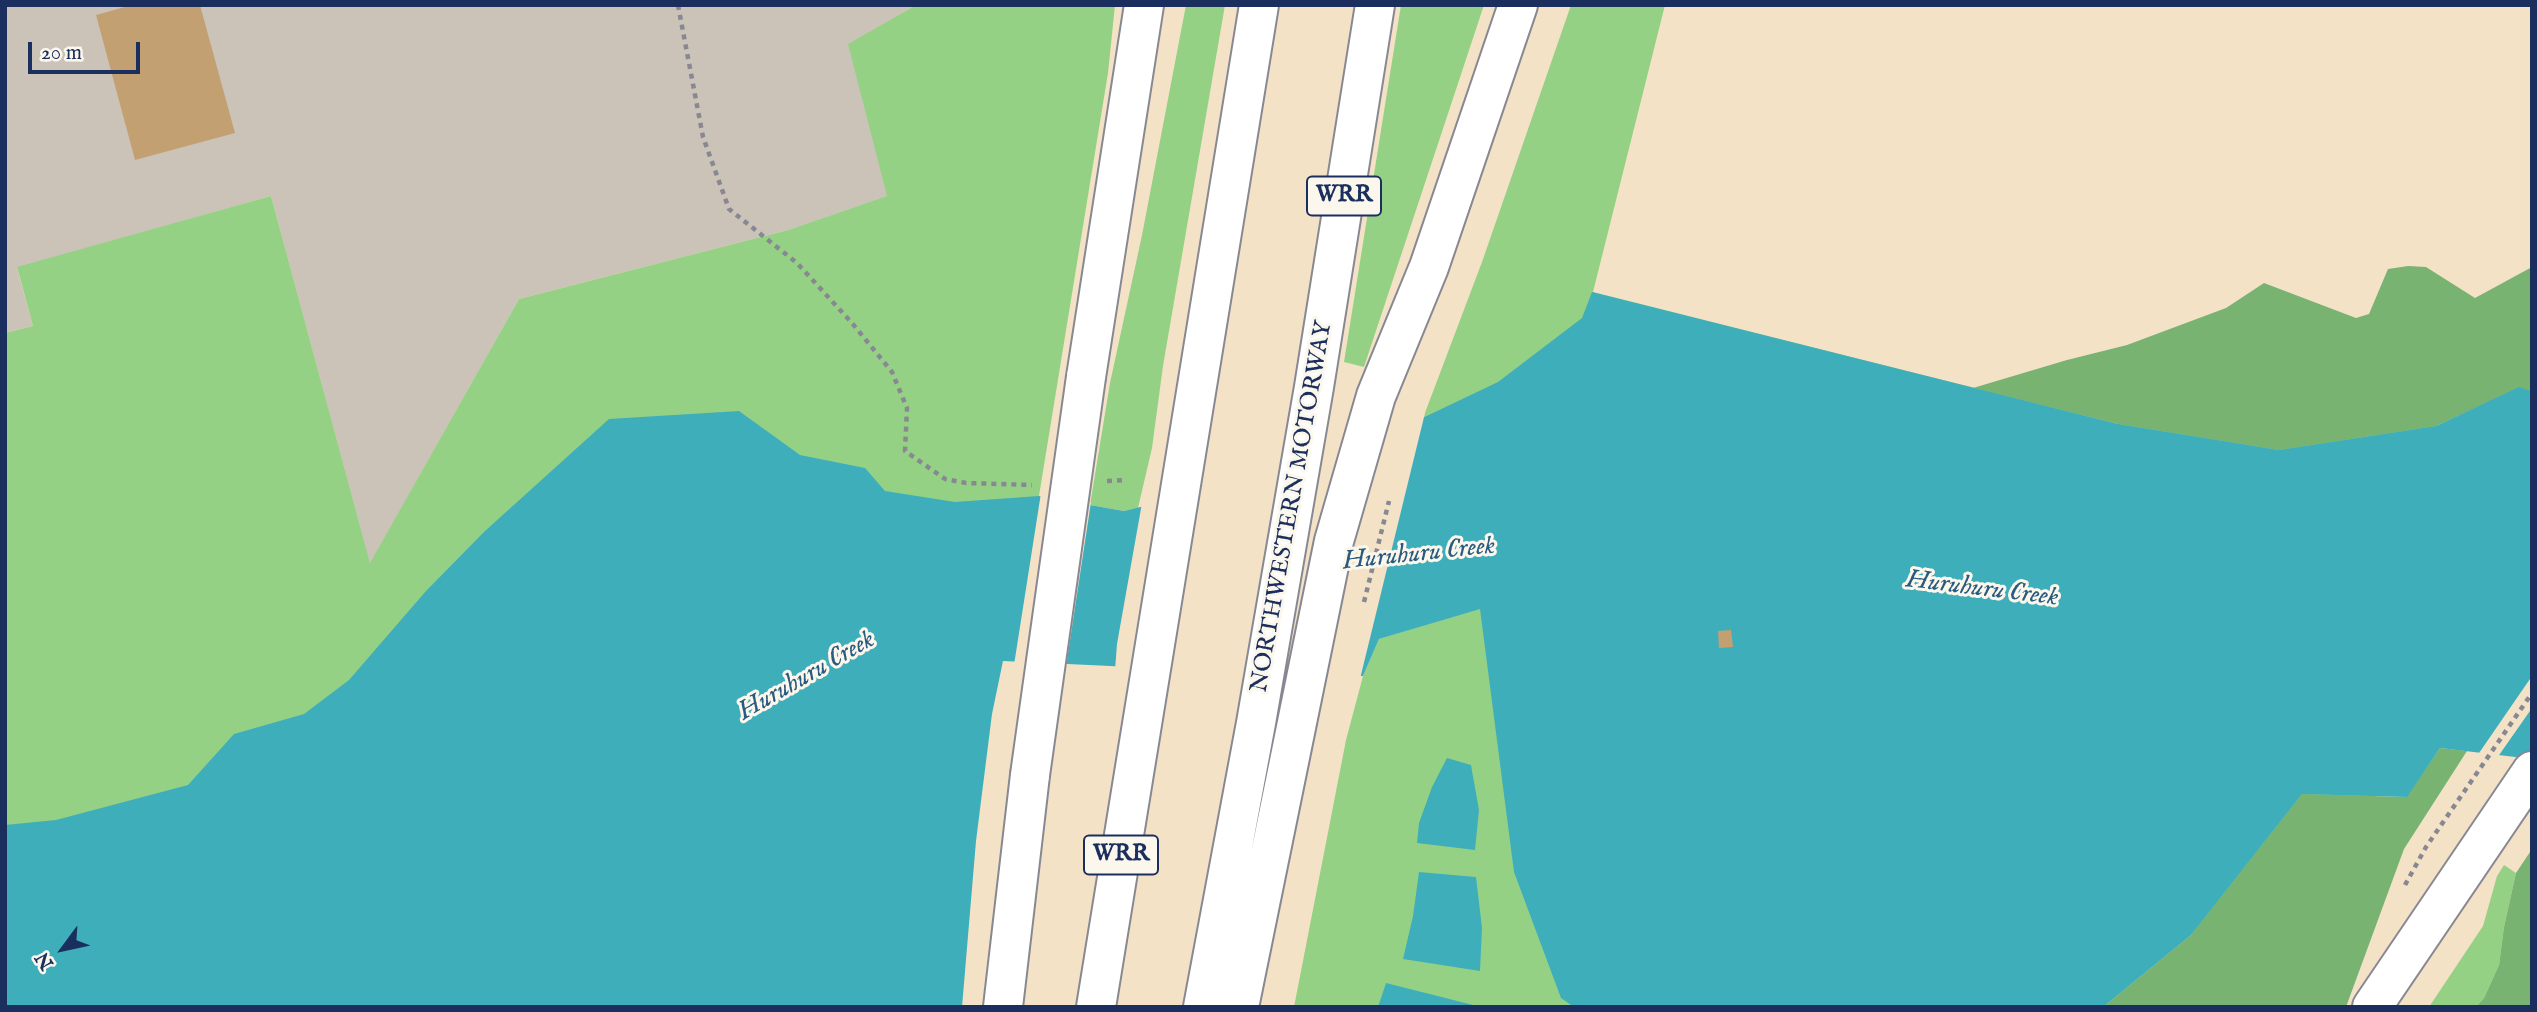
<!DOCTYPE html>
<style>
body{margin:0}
#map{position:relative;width:2537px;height:1012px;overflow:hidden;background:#f4e2c7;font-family:"IM FELL English",serif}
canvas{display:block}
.frame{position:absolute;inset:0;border:7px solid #1b2f5e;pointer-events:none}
.north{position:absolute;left:28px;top:914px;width:70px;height:70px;-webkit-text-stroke:5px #fbf7ec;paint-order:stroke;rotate:237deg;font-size:19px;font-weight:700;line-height:28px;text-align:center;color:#1b2f5e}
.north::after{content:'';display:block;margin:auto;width:24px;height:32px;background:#1b2f5e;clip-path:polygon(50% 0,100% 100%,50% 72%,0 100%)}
.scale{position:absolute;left:28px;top:42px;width:112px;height:32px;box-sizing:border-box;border:4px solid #1b2f5e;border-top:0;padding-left:9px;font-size:21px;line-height:24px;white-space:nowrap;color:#1b2f5e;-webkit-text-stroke:5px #fbf7ec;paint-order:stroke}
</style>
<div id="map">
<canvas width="2537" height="1012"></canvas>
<div class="frame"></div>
<div class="north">N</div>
<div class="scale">20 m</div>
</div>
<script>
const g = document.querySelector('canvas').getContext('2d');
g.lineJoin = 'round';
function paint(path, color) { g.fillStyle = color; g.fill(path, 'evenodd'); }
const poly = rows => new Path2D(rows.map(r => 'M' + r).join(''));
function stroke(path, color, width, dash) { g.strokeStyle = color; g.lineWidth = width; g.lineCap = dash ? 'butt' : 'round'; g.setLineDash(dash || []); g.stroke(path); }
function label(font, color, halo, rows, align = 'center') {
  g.font = font + ' "IM FELL English",serif'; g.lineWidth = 6; g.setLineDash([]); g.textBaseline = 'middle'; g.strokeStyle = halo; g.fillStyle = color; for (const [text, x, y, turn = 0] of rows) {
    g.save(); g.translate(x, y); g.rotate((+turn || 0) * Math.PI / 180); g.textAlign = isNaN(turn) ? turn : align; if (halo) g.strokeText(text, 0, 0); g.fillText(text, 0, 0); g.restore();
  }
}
const industrial = poly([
 [5,5,916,5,849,44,888,196,788,230,519,299,370,564,271,196,17,268,33,326,5,333]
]);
const green = poly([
 [916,5,1115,5,1108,73,1039,496,5,1007,5,333,33,326,17,267,271,196,370,563,519,299,788,230,887,196,848,44],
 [1186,5,1225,5,1163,366,1152,448,1138,508,1124,511,1090,505,1110,383,1142,235],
 [1401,5,1484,5,1364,367,1344,362],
 [1571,5,1665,5,1593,292,2118,424,2436,426,2532,391,2532,629,1423,418,1482,262],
 [1480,608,2440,748,2191,935,2103,1007,1294,1007,1346,740,1363,676,1379,639],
 [2504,865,2516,873,2504,927,2499,965,2484,998,2476,1007,2429,1007,2483,926,2497,876]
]);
const forest = poly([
 [2408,266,2426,267,2475,298,2532,267,2532,391,2519,388,2436,426,2279,450,2118,424,1973,388,2067,360,2127,345,2226,308,2264,283,2356,318,2369,314,2388,269],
 [2440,748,2467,751,2404,849,2346,1007,2103,1007,2191,935,2302,794,2406,797],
 [2532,849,2532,1007,2476,1007,2484,998,2499,965,2504,927,2516,873]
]);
const water = poly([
 [1592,292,2118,424,2279,450,2436,426,2519,387,2532,391,2532,759,2440,748,2407,797,2302,794,2191,935,2103,1007,1574,1007,1561,998,1514,872,1480,609,1379,639,1363,676,1239,672,1003,661,992,714,976,841,962,1007,5,1007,5,825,56,820,188,785,234,734,304,714,349,680,426,591,485,531,609,419,739,411,800,455,865,468,885,491,955,502,1039,496,1124,511,1324,462,1328,463,1498,382,1582,318],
 [1447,758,1471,765,1479,810,1475,850,1417,843,1419,823,1432,787],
 [1419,872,1476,877,1482,928,1480,971,1403,959,1413,916],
 [1386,983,1481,1007,1378,1007]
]);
const pier = poly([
 [1425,413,1360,679,1115,670,1117,644,1142,503,1323,459,1328,460],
 [1041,493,1091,502,1066,667,1014,665],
 [2532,676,2532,708,2497,758,2477,756]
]);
const building = poly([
 [132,5,200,5,235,133,135,160,96,15],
 [1731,630,1733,647,1719,648,1718,631]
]);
const path = poly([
 [678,5,703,137,729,209,797,263,852,323,892,372,907,408,905,451,945,479,966,483,1032,485],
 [1107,481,1127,480],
 [1364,602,1389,501],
 [2405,885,2426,847,2532,693]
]);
const secondary = poly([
 [2372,1007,2532,771]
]);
const motorway = poly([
 [1086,377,1144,5],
 [1003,1007,1030,775],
 [1096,1007,1259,5],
 [1203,1007,1256,723,1314,387,1375,5],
 [1239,1007,1334,541,1376,396,1429,267,1518,5]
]);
const motorwayBridge = poly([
 [1030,775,1086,377]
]);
const shields = [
 [1344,196,74],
 [1121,855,74]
];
const shieldNames = [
 ["WRR",1344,196],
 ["WRR",1121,855]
];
const streetNames = [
 ["NORTHWESTERN MOTORWAY",1293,507,-80]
];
const waterNames = [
 ["Huruhuru Creek",1419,555,-6],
 ["Huruhuru Creek",1982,590,7],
 ["Huruhuru Creek",807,677,-30]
];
paint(industrial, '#cbc3b8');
paint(green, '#95d185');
paint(forest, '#78b372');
paint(water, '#3faebb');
paint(pier, '#f4e2c7');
paint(building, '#c3a072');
stroke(secondary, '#888892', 42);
stroke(motorway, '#888892', 42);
stroke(path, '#888892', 4.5, [5, 5]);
stroke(secondary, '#fff', 38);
stroke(motorway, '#fff', 38);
stroke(motorwayBridge, '#888892', 42, []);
stroke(motorwayBridge, '#fff', 38);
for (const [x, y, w] of shields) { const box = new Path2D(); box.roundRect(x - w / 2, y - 19.5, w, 39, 5); g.fillStyle = '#fbf7ec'; g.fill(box); stroke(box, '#1b2f5e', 2); }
label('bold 23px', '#1b2f5e', null, shieldNames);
label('24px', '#1b2f5e', '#fbf7ec', streetNames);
label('italic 26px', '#285b7f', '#fbf7ec', waterNames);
</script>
